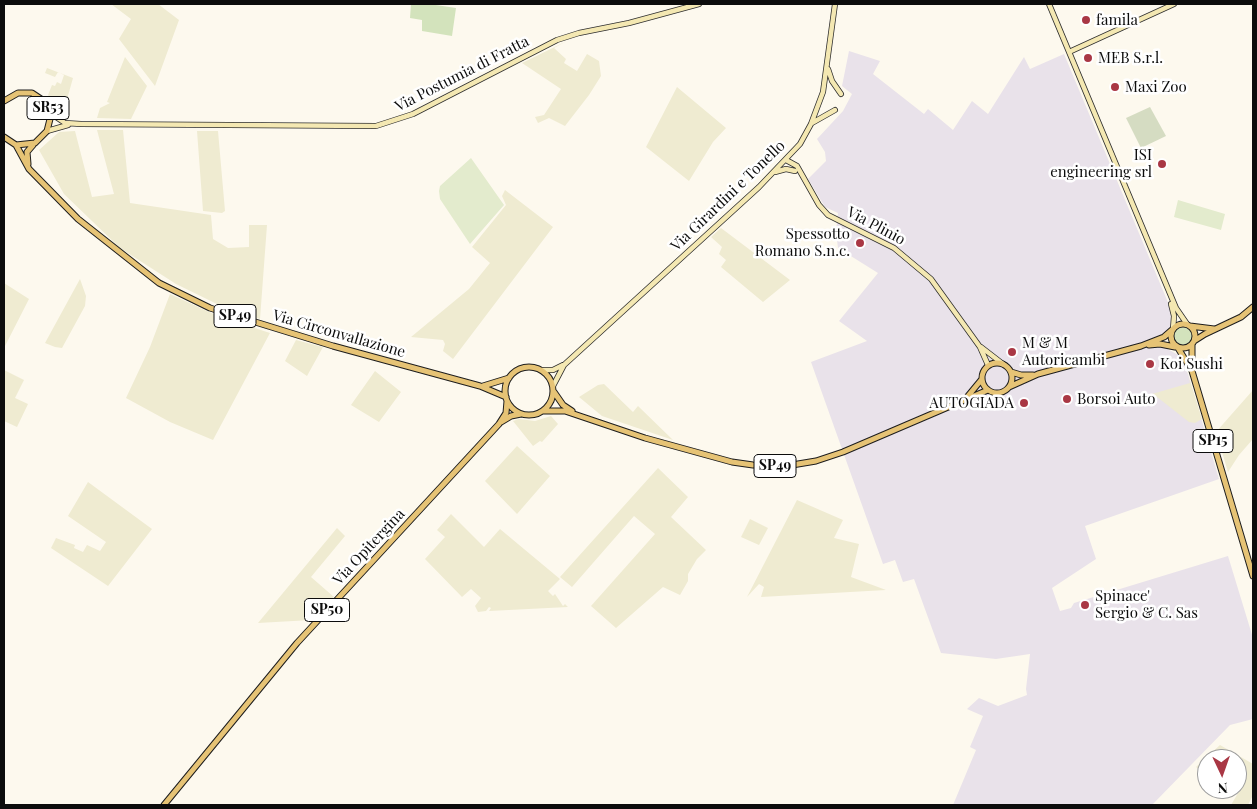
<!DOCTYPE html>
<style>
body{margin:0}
#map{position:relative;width:1257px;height:809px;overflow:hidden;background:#fdf9ee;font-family:"Playfair Display",serif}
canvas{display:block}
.frame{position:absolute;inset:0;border:5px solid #0c0c0c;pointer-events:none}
.north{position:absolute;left:1197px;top:749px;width:50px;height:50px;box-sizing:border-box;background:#fff;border:1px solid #9e9e9e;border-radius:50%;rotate:177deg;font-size:14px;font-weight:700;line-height:20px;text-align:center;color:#0c0c0c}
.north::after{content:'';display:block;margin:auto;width:18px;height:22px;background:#a93744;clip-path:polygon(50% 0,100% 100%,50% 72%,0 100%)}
</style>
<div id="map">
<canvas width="1257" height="809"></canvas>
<div class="frame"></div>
<div class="north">N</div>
</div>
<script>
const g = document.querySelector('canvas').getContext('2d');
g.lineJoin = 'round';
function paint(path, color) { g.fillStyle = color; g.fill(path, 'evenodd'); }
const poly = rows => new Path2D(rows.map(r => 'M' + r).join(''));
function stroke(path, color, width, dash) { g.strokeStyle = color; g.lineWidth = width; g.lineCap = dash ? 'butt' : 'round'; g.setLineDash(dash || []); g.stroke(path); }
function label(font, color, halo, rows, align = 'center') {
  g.font = font + ' "Playfair Display",serif'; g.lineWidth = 5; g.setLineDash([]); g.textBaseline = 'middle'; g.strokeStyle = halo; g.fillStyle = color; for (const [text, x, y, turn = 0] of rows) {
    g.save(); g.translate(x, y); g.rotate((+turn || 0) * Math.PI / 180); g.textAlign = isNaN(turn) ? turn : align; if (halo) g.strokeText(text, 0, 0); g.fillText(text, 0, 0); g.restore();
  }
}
const industrial = poly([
 [849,51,880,61,873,74,924,114,928,109,953,130,972,101,988,114,1024,57,1030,69,1064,54,1172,312,1172,324,1169,331,1161,336,1164,347,1180,356,1188,374,1219,479,1085,526,1096,559,1052,588,1060,611,1071,608,1074,603,1228,556,1253,638,1253,719,1230,725,1152,805,953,805,976,750,970,747,983,716,967,709,979,698,998,706,1027,695,1026,689,1030,654,996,659,941,653,914,579,903,582,895,560,883,564,811,362,867,341,839,321,878,273,838,248,836,232,838,213,825,207,808,179,826,161,825,152,817,139,843,111,852,94,842,86]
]);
const farmland = poly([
 [111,4,158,4,179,20,155,86,119,39,131,19],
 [567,41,554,48,566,59,564,63,577,71,587,54,599,61,601,76,589,95,565,126,549,118,538,123,535,117,544,115,561,89,522,63],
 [125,57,147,86,131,119,97,118,100,108,110,103,107,102],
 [47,68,73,78,62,117,48,95,52,85,55,86,57,82,61,84,64,75,58,72,55,77,45,73],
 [677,87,726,128,713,142,689,181,646,147],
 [97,130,123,130,130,203,211,215,213,239,228,248,249,247,249,225,267,225,260,319,219,305,176,284,120,248,64,194,39,150,59,132,75,131,92,197,114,194],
 [197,131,218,131,225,211,222,213,203,211],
 [505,190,553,227,453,359,443,351,445,344,443,340,411,337,469,289,490,263,472,247,506,205,502,196],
 [721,228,790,280,763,302,721,267,726,260,719,254,722,247,711,237],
 [80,279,86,296,85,306,62,348,55,347,45,343],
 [4,283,29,299,4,348],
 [170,294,218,316,270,333,213,440,170,422,126,398,150,347],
 [296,340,323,347,307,376,285,361],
 [4,370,24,380,15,398,28,404,17,427,4,421],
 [375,371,401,392,379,422,351,405],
 [1189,378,1202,419,1195,423,1189,422,1157,397,1153,397,1152,394,1190,383],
 [604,384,633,412,638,406,673,440,602,416,579,397,598,385],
 [1253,390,1253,439,1239,455,1228,472,1216,432],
 [551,416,558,424,542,442,540,441,533,446,513,421,519,419,535,421],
 [517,446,550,476,517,514,485,481],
 [658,468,688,497,671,517,706,550,697,559,688,574,688,581,680,595,663,587,616,628,591,606,655,534,634,516,572,587,560,577],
 [88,482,152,529,108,586,51,548,56,538,75,545,74,548,83,552,87,545,100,551,106,542,68,516],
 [797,500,843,520,834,538,859,544,851,577,886,590,761,597,764,587,759,584,747,597],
 [451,514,484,547,500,529,560,579,548,591,553,596,555,594,563,606,565,604,568,607,489,611,491,608,489,607,486,611,478,612,475,606,481,598,471,589,462,597,425,559,445,537,437,530],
 [750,519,768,528,759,545,741,537],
 [337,528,345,536,311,577,334,597,311,620,258,623],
 [1220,745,1253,764,1253,795,1248,805,1231,805,1241,788,1237,780,1237,759,1207,759,1207,775,1196,767]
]);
const green = poly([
 [411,4,429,4,456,8,452,36,422,31,422,20,410,18],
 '1174 336a9 9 0 1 1 18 0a9 9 0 1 1-18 0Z'
]);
const cemetery = poly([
 [1150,107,1166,136,1141,148,1126,118]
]);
const pitch = poly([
 [471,158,504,205,470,244,440,199,439,191,440,186],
 [1178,200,1225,214,1221,230,1174,217]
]);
const secondary = poly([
 [1049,4,1176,308,1187,324],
 [1069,52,1174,4],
 [828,69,832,81,841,94],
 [50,113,65,123,81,124,376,126,413,114,557,40,579,33,629,23,699,4],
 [812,123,835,110],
 [47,131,68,125],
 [786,160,797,166,819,205,828,215,894,248,931,279,980,347,988,365],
 [775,172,786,169,795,171],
 [1171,304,1174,316,1173,329],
 [981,347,1003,364],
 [542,370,553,370,563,365],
 [553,386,564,365,759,187,800,144,811,124,823,92,835,4]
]);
const primary = poly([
 [4,101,18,93,32,93,44,101,50,119,47,131,35,143,16,145,4,137],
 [16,145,29,169,78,219,159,283,210,308,333,346,480,386,506,397],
 [28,164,27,152,33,145],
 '1171 336a12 12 0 1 1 24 0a12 12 0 1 1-24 0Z',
 [1190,326,1214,329],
 [1194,341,1205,334,1241,317,1253,307],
 [1149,345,1160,344,1175,347],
 [1178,348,1192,371,1253,576],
 '982 378a15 15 0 1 1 30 0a15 15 0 1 1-30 0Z',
 [1192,366,1192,345],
 '505 391a24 24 0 1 1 48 0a24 24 0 1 1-48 0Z',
 [1011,372,1021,375,1033,375],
 [483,386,509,378],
 [1009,387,1038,374,1141,346,1164,337,1172,330],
 [554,392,563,405,572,411],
 [968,396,982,379],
 [543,411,565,411,645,438,732,462,753,465,786,466,816,461,843,452,988,390],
 [501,422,511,416,521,414],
 [164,805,297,643,499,424,506,413,507,401]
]);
const markers = [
 [1086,20,5,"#a93744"],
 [1088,58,5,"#a93744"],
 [1115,87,5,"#a93744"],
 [1162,164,5,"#a93744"],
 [860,243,5,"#a93744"],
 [1012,352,5,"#a93744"],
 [1150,364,5,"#a93744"],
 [1067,399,5,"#a93744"],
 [1024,403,5,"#a93744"],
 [1085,605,5,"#a93744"]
];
const shields = [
 [48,108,42],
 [235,316,42],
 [1213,441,40],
 [775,466,42],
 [327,610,45]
];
const shieldNames = [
 ["SR53",48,108],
 ["SP49",235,316],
 ["SP15",1213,441],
 ["SP49",775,466],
 ["SP50",327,610]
];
const poiNames = [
 ["famila",1096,20],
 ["MEB S.r.l.",1098,58],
 ["Maxi Zoo",1125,87],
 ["ISI",1152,155,"right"],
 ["engineering srl",1152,172,"right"],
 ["Spessotto",850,234,"right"],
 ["Romano S.n.c.",850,251,"right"],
 ["M & M",1022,343],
 ["Autoricambi",1022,360],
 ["Koi Sushi",1160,364],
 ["Borsoi Auto",1077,399],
 ["AUTOGIADA",1014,403,"right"],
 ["Spinace'",1095,596],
 ["Sergio & C. Sas",1095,613]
];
const streetNames = [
 ["Via Postumia di Fratta",462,74,-27],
 ["Via Girardini e Tonello",728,196,-44],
 ["Via Plinio",876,226,28],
 ["Via Circonvallazione",339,334,16],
 ["Via Opitergina",369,547,-47]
];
paint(industrial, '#e9e2ea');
paint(farmland, '#efebd1');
paint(green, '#d3e3bc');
paint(cemetery, '#d5dcc2');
paint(pitch, '#e3ebcd');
stroke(secondary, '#2e2e2e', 6);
stroke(primary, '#1d1d1d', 7);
stroke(secondary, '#f4e8b2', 4.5);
stroke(primary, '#e6c375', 5);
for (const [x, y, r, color] of markers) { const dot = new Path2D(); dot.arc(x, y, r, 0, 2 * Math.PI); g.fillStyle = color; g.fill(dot); stroke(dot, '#fff', 2); }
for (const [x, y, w] of shields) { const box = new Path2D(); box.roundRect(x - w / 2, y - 11.5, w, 23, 4); g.fillStyle = '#fff'; g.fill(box); stroke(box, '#0c0c0c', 1); }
label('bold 14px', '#0c0c0c', null, shieldNames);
label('15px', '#0c0c0c', '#fff', poiNames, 'left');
label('15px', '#0c0c0c', '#fff', streetNames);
</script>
